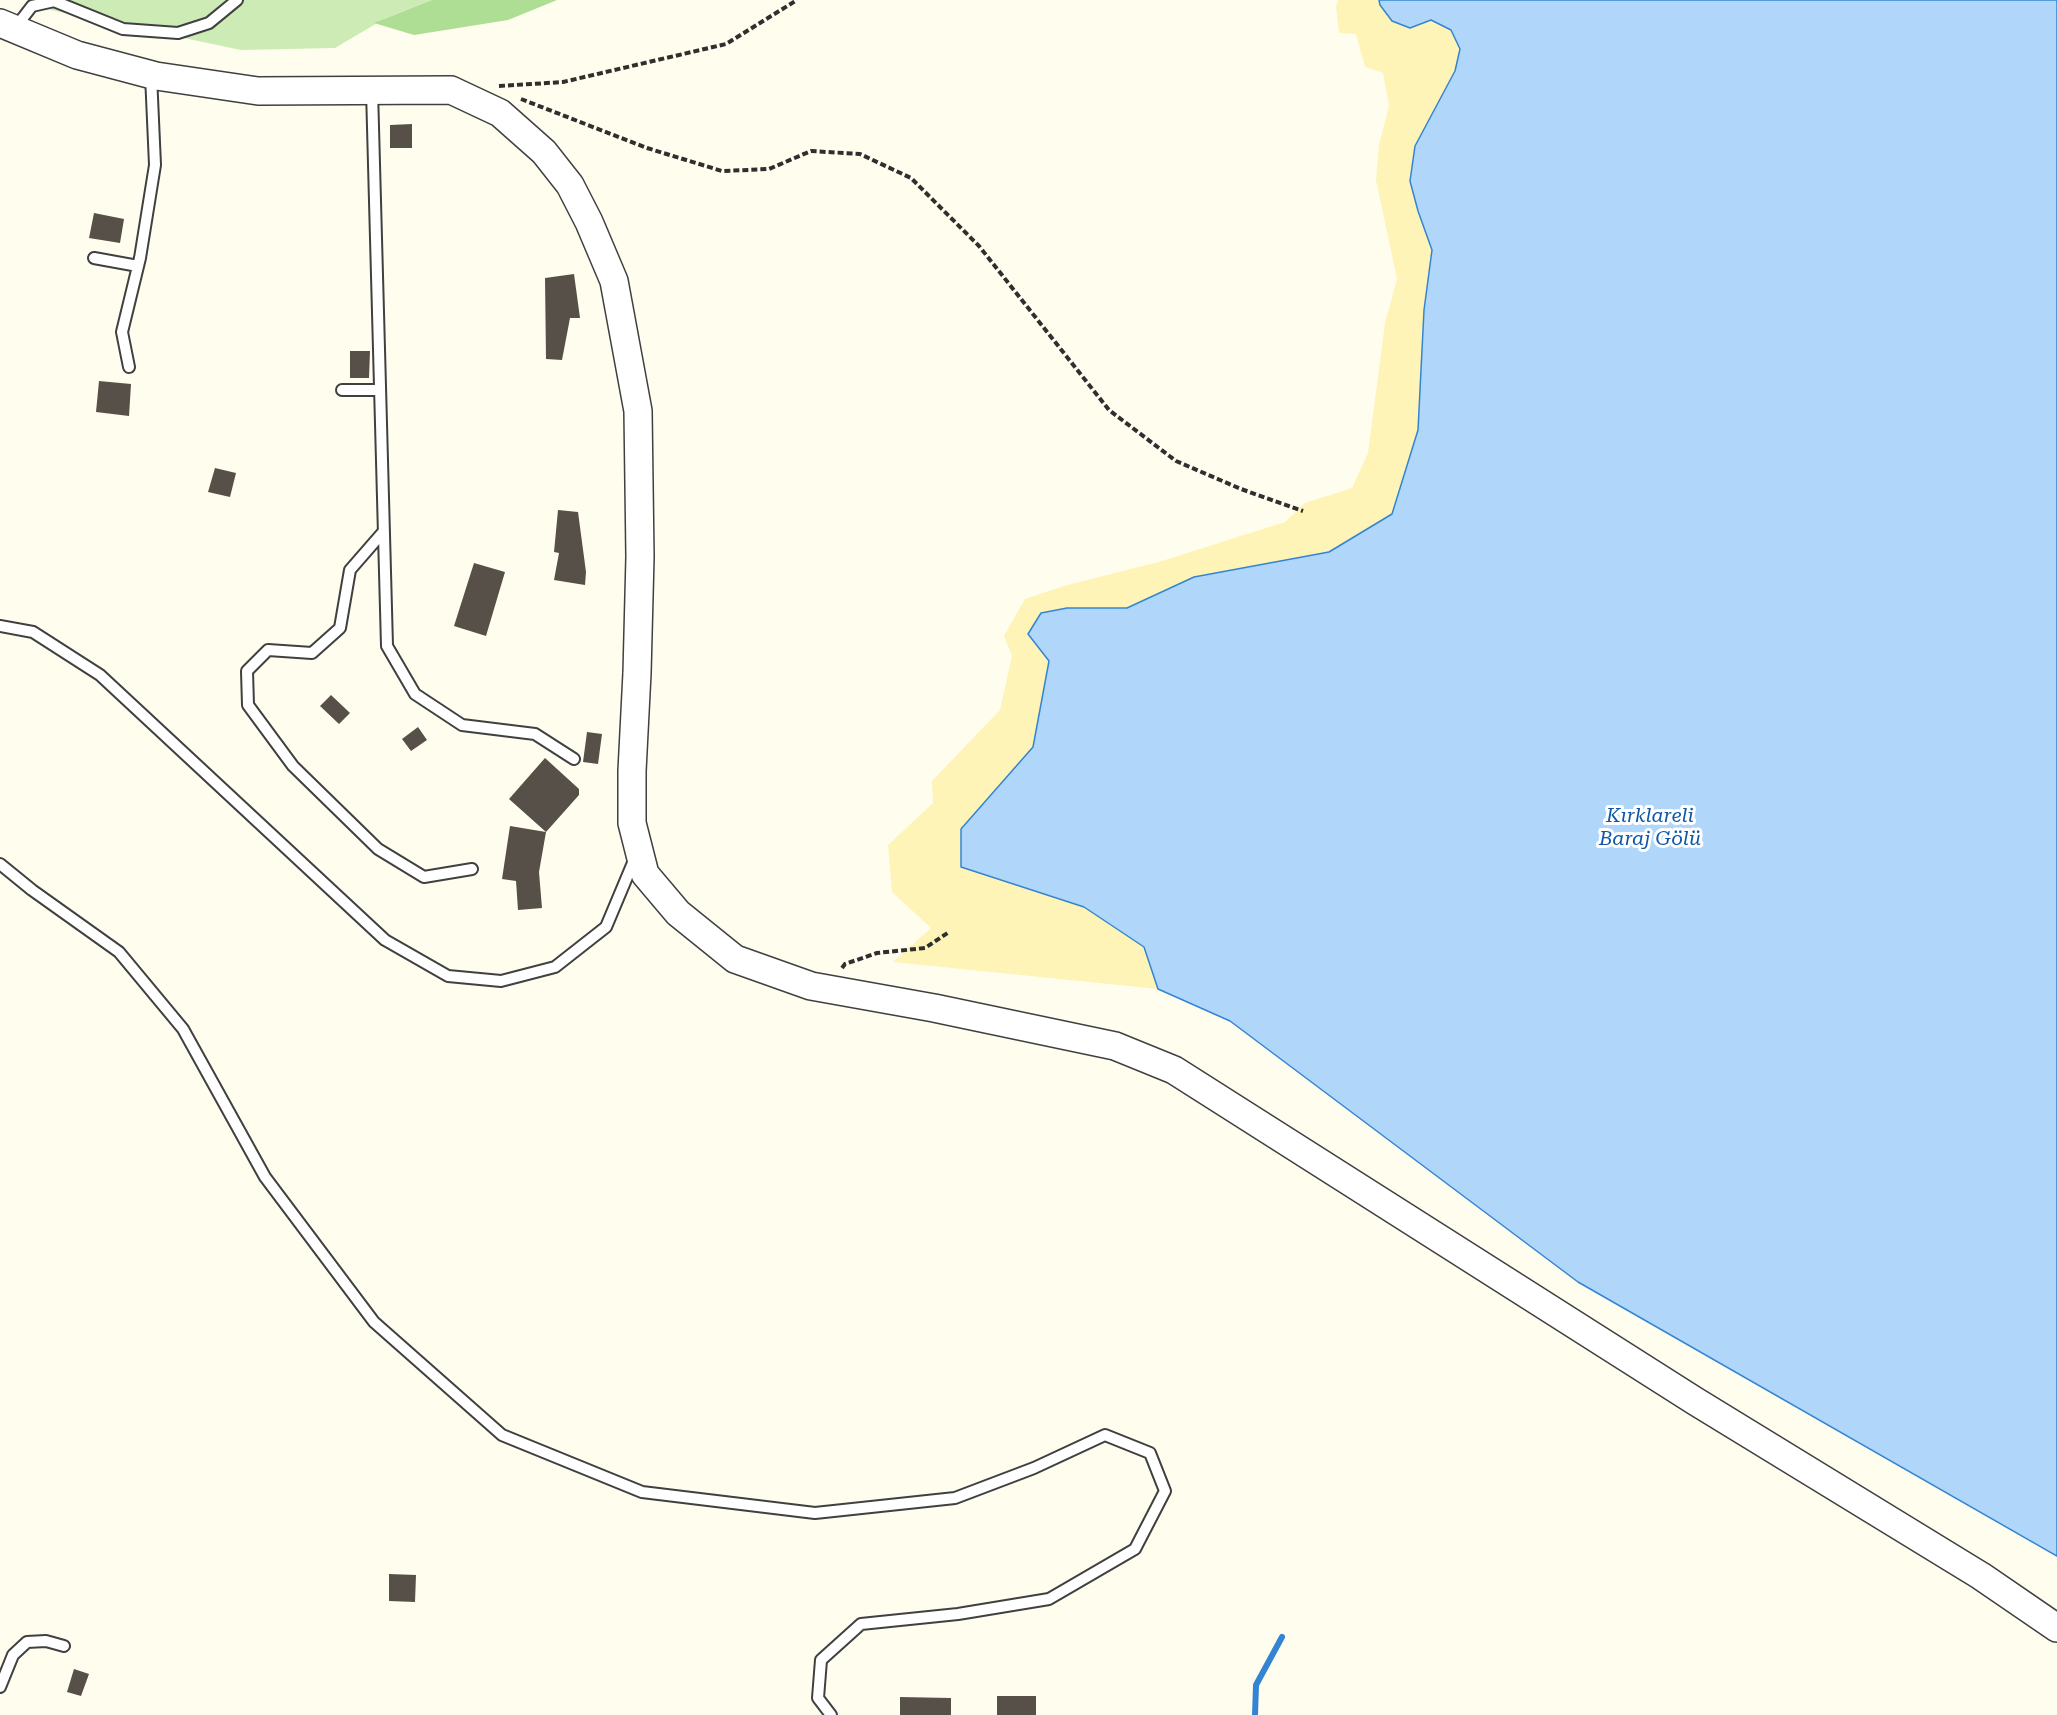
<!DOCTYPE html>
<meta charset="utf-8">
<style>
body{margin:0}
canvas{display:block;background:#fffdee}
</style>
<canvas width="2057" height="1715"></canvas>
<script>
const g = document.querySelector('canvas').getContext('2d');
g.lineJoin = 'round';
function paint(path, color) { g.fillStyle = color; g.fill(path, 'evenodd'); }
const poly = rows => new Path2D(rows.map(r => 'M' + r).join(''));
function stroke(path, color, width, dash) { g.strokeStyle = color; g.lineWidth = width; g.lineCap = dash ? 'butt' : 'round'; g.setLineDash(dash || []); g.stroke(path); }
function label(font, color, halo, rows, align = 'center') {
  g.font = font + ' "Roboto Serif",serif'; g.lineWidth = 6; g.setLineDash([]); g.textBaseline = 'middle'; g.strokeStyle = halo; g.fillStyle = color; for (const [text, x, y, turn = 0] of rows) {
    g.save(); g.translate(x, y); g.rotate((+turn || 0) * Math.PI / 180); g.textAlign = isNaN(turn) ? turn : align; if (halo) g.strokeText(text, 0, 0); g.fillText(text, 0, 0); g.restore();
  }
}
const green = poly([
 [35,0,432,0,384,19,335,48,241,50,32,6]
]);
const forest = poly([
 [432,0,557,0,508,20,414,35,374,23]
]);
const sand = poly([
 [1338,0,1379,0,1380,5,1393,21,1410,28,1431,20,1451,30,1460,49,1455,71,1415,146,1410,181,1418,211,1432,250,1424,310,1418,430,1392,514,1329,552,1194,577,1127,608,1067,608,1049,661,1033,748,961,829,961,867,1084,907,1144,947,1158,989,893,962,931,928,892,892,888,845,933,803,932,781,1000,710,1012,656,1004,636,1025,599,1064,586,1162,561,1285,522,1305,503,1352,488,1368,453,1385,323,1397,279,1376,180,1379,145,1389,106,1383,73,1365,67,1356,34,1339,33,1336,7]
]);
const water = poly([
 [1379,0,2057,0,2057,1556,1578,1282,1230,1021,1158,989,1144,947,1084,907,961,867,961,829,1033,747,1049,661,1028,634,1041,613,1067,608,1127,608,1194,577,1329,552,1392,514,1418,430,1424,310,1432,250,1418,211,1410,181,1415,146,1455,71,1460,49,1451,30,1431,20,1410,28,1392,21,1380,5,1379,0]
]);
const stream = poly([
 [1255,1715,1256,1685,1282,1637]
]);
const building = poly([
 [412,124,412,148,390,148,390,125],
 [94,213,124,219,120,243,89,238],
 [574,274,580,318,570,318,562,360,546,359,545,278],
 [350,351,370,351,369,378,350,378],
 [99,381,131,384,129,416,96,412],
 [215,468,236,473,230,497,208,492],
 [558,510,578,512,586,572,585,585,554,580,559,553,554,552],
 [474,563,505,572,486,636,454,626],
 [331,695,350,713,339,724,320,706],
 [418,727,427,740,411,751,402,739],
 [587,732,602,734,598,764,583,762],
 [545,758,579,789,579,795,546,832,509,799],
 [510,826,546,832,539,872,542,908,518,910,516,881,502,879],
 [389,1574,416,1575,415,1602,389,1601],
 [74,1669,89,1674,81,1696,67,1692],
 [997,1696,1036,1696,1036,1715,997,1715],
 [900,1697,951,1698,951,1715,900,1715]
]);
const path = poly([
 [499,86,563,82,726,44,797,0],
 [521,99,647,148,722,171,769,169,811,151,860,154,911,178,979,246,1109,410,1176,461,1241,489,1303,511],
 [842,968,845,964,877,953,925,948,949,932]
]);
const service = poly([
 [15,28,32,6,54,1,123,29,178,33,209,23,237,0],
 [372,90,387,646,415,694,462,725,535,734,574,759],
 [94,258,138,266],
 [129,367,122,332,140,258,155,165,151,75],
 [342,390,380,390],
 [384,531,350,570,340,628,312,653,268,650,247,671,248,705,293,766,378,849,424,877,472,869],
 [0,626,33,632,100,675,385,940,448,976,501,981,555,967,606,927,635,858],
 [0,864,32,890,119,952,183,1029,265,1177,374,1322,502,1435,642,1492,815,1513,955,1498,1034,1468,1105,1435,1150,1453,1165,1491,1135,1549,1049,1599,958,1614,861,1624,821,1660,818,1698,831,1715],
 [0,1687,13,1655,27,1642,46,1641,64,1646]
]);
const tertiary = poly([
 [0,23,77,55,156,76,258,91,451,90,500,113,544,152,570,185,589,222,614,281,638,411,640,557,637,673,632,771,632,823,645,874,678,913,735,959,811,986,934,1008,1115,1046,1174,1070,1695,1401,1981,1576,2057,1628]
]);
const waterNames = [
 ["Kırklareli",1650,816],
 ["Baraj Gölü",1650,839]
];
paint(green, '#cdecb5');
paint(forest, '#aedd94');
paint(sand, '#fef4b7');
paint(water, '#b0d7f9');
stroke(water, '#3385d4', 1.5);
stroke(stream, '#3385d4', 6);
paint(building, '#575049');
stroke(service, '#404040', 14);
stroke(tertiary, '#404040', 30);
stroke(path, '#2f2f2f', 4, [6, 3]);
stroke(service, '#fff', 10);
stroke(tertiary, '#fff', 27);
label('italic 20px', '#1057a6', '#fff', waterNames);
</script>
